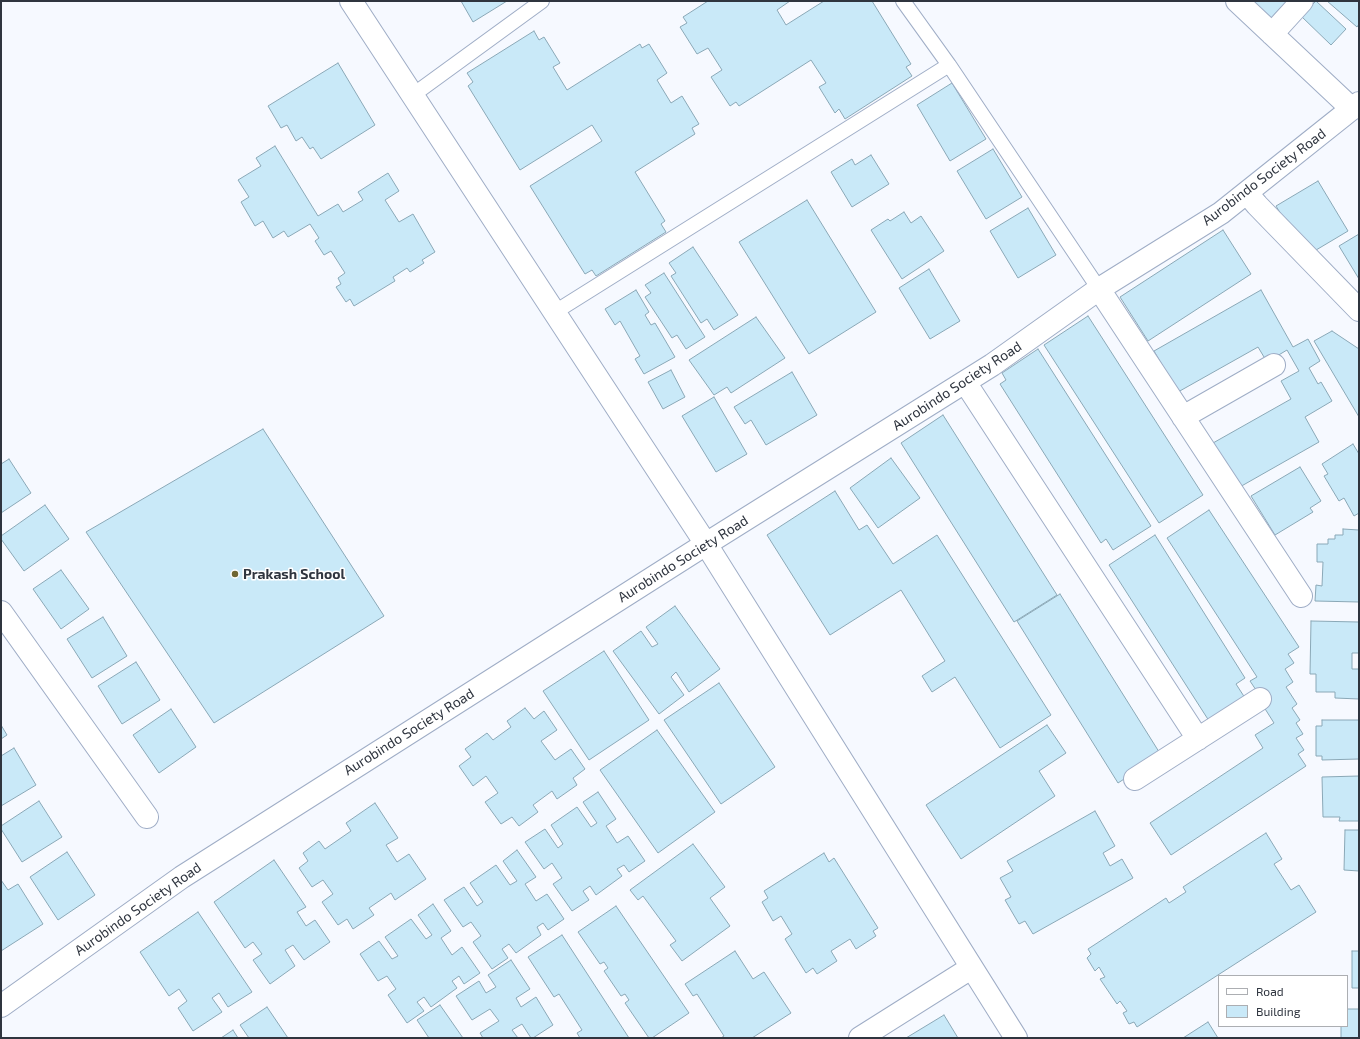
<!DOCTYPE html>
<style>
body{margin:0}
#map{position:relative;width:1360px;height:1039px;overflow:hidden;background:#f6f9ff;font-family:"Exo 2",sans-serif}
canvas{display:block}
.frame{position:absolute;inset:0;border:2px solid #2f353f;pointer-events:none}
.legend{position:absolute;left:1218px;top:975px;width:130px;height:52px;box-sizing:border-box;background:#fff;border:1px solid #acaeb2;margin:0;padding:5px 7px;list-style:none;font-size:12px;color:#2f353f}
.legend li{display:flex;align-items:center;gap:8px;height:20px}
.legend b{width:20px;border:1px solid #acaeb2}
</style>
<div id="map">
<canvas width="1360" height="1039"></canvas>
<div class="frame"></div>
<ul class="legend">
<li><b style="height:5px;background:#fff"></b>Road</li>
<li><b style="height:11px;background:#c9e9f8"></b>Building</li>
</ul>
</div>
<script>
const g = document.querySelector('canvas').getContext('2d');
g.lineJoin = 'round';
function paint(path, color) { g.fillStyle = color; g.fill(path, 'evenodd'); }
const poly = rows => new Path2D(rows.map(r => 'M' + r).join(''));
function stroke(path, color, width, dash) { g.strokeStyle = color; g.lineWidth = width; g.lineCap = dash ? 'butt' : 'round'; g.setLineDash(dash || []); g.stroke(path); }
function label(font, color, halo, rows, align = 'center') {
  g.font = font + ' "Exo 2",sans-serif'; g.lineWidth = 3; g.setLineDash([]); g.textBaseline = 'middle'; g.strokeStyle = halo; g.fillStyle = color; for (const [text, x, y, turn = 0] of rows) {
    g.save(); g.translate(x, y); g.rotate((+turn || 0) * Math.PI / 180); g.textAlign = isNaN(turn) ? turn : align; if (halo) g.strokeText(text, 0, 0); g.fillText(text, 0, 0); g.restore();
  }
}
const building = poly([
 [461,1,507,1,473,22,461,1],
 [708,1,790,1,777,10,786,25,824,1,872,1,911,64,906,67,912,76,845,119,839,109,835,113,819,87,826,83,811,60,739,106,736,102,730,106,711,77,722,70,708,48,697,54,680,27,687,23,683,17,708,1],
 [1253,1,1287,1,1271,18,1253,1],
 [1316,1,1346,29,1331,45,1301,16,1316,1],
 [1327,1,1359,1,1359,24,1357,27,1327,1],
 [534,31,539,40,544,37,560,63,553,67,567,90,640,44,642,48,649,44,667,73,657,80,671,103,682,96,699,124,692,128,695,134,635,172,665,221,661,224,666,232,596,276,592,270,585,274,530,186,602,141,592,125,520,170,468,86,473,82,467,73,534,31],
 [338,63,375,125,321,159,313,147,310,149,302,137,296,141,287,125,281,128,268,106,338,63],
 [952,83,986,139,950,161,917,105,952,83],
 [275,146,318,216,338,204,343,212,363,200,358,192,388,173,399,191,385,200,399,222,413,214,435,252,422,260,424,263,410,272,407,268,393,277,395,281,354,306,350,299,346,302,336,287,341,284,338,278,345,273,331,251,324,255,315,241,319,238,310,224,288,237,284,231,273,238,263,221,255,226,241,202,249,197,238,180,261,166,256,158,275,146],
 [993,149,1022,197,986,219,957,171,993,149],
 [871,155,889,184,852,207,831,172,852,159,855,165,871,155],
 [1318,181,1348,231,1306,256,1276,206,1318,181],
 [807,200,876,312,809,354,739,242,807,200],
 [1028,208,1056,255,1018,278,990,231,1028,208],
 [904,212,911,223,921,216,944,251,902,279,871,230,888,219,890,221,904,212],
 [1223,230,1251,274,1148,341,1120,297,1223,230],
 [1359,234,1359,279,1339,246,1359,234],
 [693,247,738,315,714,330,707,319,701,323,671,276,676,273,669,263,693,247],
 [929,269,960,321,930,339,899,288,929,269],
 [664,273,705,337,686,349,677,335,672,338,645,297,651,293,645,285,664,273],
 [636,290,649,312,645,315,651,325,655,323,675,357,644,374,635,359,640,356,620,321,615,325,605,309,636,290],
 [1261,290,1293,347,1308,339,1320,361,1309,368,1318,384,1321,382,1332,401,1305,417,1319,442,1238,488,1213,443,1291,399,1281,381,1299,371,1287,350,1267,362,1258,347,1178,392,1154,351,1261,290],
 [1088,316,1203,495,1159,523,1044,345,1088,316],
 [756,317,785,358,731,393,727,387,714,395,689,360,756,317],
 [1332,331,1359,349,1359,417,1314,341,1332,331],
 [1038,349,1151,526,1113,550,1106,539,1101,543,1000,384,1006,380,1002,373,1038,349],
 [671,370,685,397,663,409,648,382,671,370],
 [792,372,817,415,766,445,751,420,745,424,734,407,792,372],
 [714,397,747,454,716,472,682,416,714,397],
 [943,415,1057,595,1014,622,901,443,943,415],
 [263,429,384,616,214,723,86,532,263,429],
 [1353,444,1359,454,1359,513,1354,516,1344,498,1339,501,1324,476,1328,474,1322,464,1353,444],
 [891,458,920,498,878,528,850,488,891,458],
 [9,459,31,493,1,513,1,464,9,459],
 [1300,467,1321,501,1310,508,1313,512,1275,535,1251,496,1300,467],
 [835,491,859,530,867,525,893,564,937,535,1051,715,1000,748,955,677,932,692,922,676,945,661,901,590,830,635,767,535,835,491],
 [45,505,69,539,24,571,1,539,1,536,45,505],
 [1209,510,1299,647,1288,654,1294,663,1285,669,1293,682,1286,687,1297,704,1292,708,1300,720,1296,723,1303,734,1296,738,1304,750,1298,754,1306,766,1171,855,1150,823,1263,748,1255,735,1274,723,1262,704,1264,702,1250,681,1257,677,1167,538,1209,510],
 [1343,529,1359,530,1359,602,1315,601,1316,585,1322,586,1323,562,1317,562,1317,544,1328,544,1328,539,1335,539,1335,535,1343,535,1343,529],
 [1155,535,1245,678,1236,684,1247,701,1211,724,1109,565,1155,535],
 [61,570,89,609,61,629,33,589,61,570],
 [1060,594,1161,755,1118,783,1017,621,1060,594],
 [675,606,720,669,689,692,676,672,671,677,684,695,659,714,613,651,641,631,652,647,658,644,646,627,675,606],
 [103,617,127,656,92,678,67,639,103,617],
 [1311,621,1359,622,1359,653,1352,653,1352,669,1359,669,1359,699,1335,698,1335,692,1316,692,1316,674,1310,674,1311,621],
 [604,651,649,720,589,760,543,691,604,651],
 [136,662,160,700,122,724,98,686,136,662],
 [719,683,775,767,721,804,664,720,719,683],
 [525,708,534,719,544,711,557,730,541,741,555,760,571,749,585,769,573,778,577,785,557,799,552,791,533,805,538,812,519,826,512,817,501,824,485,802,498,793,486,776,473,786,459,766,471,757,465,749,487,733,493,740,511,727,507,721,525,708],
 [171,709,196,747,159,773,133,735,171,709],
 [1322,720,1359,720,1359,759,1322,760,1322,756,1316,756,1316,726,1322,726,1322,720],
 [1,725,7,735,1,739,1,725],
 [1047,725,1066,753,1039,771,1055,796,961,859,926,805,1047,725],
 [657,730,715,812,658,853,600,770,657,730],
 [14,748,36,785,1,806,1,756,14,748],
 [1359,776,1359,821,1339,821,1340,817,1323,817,1322,777,1359,776],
 [598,792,616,819,606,826,617,843,628,836,645,861,629,872,624,865,617,869,622,876,596,895,590,886,583,891,589,900,572,911,553,884,562,878,552,863,544,869,525,842,545,829,558,848,563,844,551,825,577,807,591,827,597,823,583,802,598,792],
 [39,801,62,837,22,862,1,829,1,826,39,801],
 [375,803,398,838,386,845,397,862,409,854,426,879,395,900,391,893,369,908,374,915,353,929,347,919,338,925,322,902,333,894,323,880,312,887,299,868,308,861,303,853,319,841,325,849,351,831,346,823,375,803],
 [1095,811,1115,846,1103,853,1110,866,1122,859,1133,878,1033,934,1025,921,1019,924,1005,900,1011,897,1000,878,1013,871,1007,861,1095,811],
 [1345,830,1359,830,1359,871,1344,870,1345,830],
 [1266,833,1282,859,1274,864,1291,890,1299,885,1316,912,1137,1027,1134,1022,1129,1024,1123,1013,1127,1011,1120,1001,1117,1004,1100,979,1105,977,1099,967,1095,971,1087,958,1091,954,1088,949,1166,898,1169,903,1186,892,1183,887,1266,833],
 [693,844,725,887,710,898,730,926,682,961,670,945,676,941,643,896,638,900,630,890,693,844],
 [517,850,536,877,525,884,536,901,547,894,564,919,548,930,543,923,537,927,541,935,516,953,509,944,502,949,508,958,492,969,473,942,481,936,471,922,463,927,444,900,464,887,477,906,483,902,470,883,496,865,510,885,517,881,503,861,517,850],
 [67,852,95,895,58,920,30,877,67,852],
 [824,853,829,862,834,858,878,928,873,931,876,936,856,949,850,939,831,951,837,961,817,974,813,968,806,973,785,939,792,934,781,916,773,921,762,902,768,898,764,891,824,853],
 [274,860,306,907,297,912,306,926,315,920,330,942,304,960,293,945,285,950,295,966,270,984,253,960,262,954,253,942,245,948,214,902,274,860],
 [1,880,8,890,18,884,43,924,1,951,1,880],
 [433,904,451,931,441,938,452,955,462,947,480,973,464,984,459,976,452,981,457,988,431,1007,424,997,417,1002,424,1011,407,1023,388,995,396,989,387,976,378,981,360,954,379,941,392,959,398,956,385,937,411,919,426,939,432,935,418,915,433,904],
 [616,906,689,1013,652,1038,649,1038,625,1003,629,1000,625,994,621,996,604,971,608,968,604,962,600,964,578,932,616,906],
 [198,912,252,992,228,1007,219,993,212,998,222,1012,193,1031,178,1008,187,1001,179,989,169,996,140,952,198,912],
 [562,935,629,1038,580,1038,577,1033,582,1030,559,994,554,997,528,957,562,935],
 [735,951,753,979,764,972,791,1013,752,1038,721,1038,724,1036,697,994,693,996,685,984,735,951],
 [1352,951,1359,951,1359,988,1352,988,1352,951],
 [511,960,530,989,516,998,521,1007,536,997,553,1025,533,1038,531,1038,522,1024,512,1030,518,1038,483,1038,480,1033,499,1021,490,1009,472,1020,456,996,479,981,486,993,496,987,488,975,511,960],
 [440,1005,463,1038,429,1038,417,1020,440,1005],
 [267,1007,288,1038,249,1038,240,1025,267,1007],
 [1347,1009,1359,1009,1359,1038,1341,1038,1341,1026,1347,1026,1347,1009],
 [944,1015,958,1038,906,1038,944,1015],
 [1208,1022,1218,1038,1183,1038,1208,1022],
 [233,1030,238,1038,221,1038,233,1030]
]);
const service = poly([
 [903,1,949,65,1099,289],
 [413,95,542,1],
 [555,312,949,65]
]);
const minor = poly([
 [1237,1,1352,109],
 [1272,34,1302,1],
 [1247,193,1257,205,1359,310],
 [1099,289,1301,596],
 [965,382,1198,739],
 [1183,417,1274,365],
 [1,612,147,817],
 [1135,779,1260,699],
 [1,1006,182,877,706,544,992,365,1099,289,1221,213,1359,103]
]);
const tertiary = poly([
 [351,1,706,544,1016,1038],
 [860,1038,971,968]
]);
const markers = [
 [235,574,4,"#706632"]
];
const streetNames = [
 ["Aurobindo Society Road",1264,177,-37],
 ["Aurobindo Society Road",957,386,-33],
 ["Aurobindo Society Road",683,559,-32],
 ["Aurobindo Society Road",409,732,-32],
 ["Aurobindo Society Road",138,909,-35]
];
const poiNames = [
 ["Prakash School",243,574]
];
paint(building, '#c9e9f8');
stroke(building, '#8aa8b7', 1);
stroke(service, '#9fadc6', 16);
stroke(minor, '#9fadc6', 24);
stroke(tertiary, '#9fadc6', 24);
stroke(service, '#fff', 14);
stroke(minor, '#fff', 22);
stroke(tertiary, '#fff', 22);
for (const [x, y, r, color] of markers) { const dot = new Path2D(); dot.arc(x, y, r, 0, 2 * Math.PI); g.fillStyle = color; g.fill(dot); stroke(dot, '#fff', 1.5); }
label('14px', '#2f353f', '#fff', streetNames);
label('bold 14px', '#2f353f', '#fff', poiNames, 'left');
</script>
